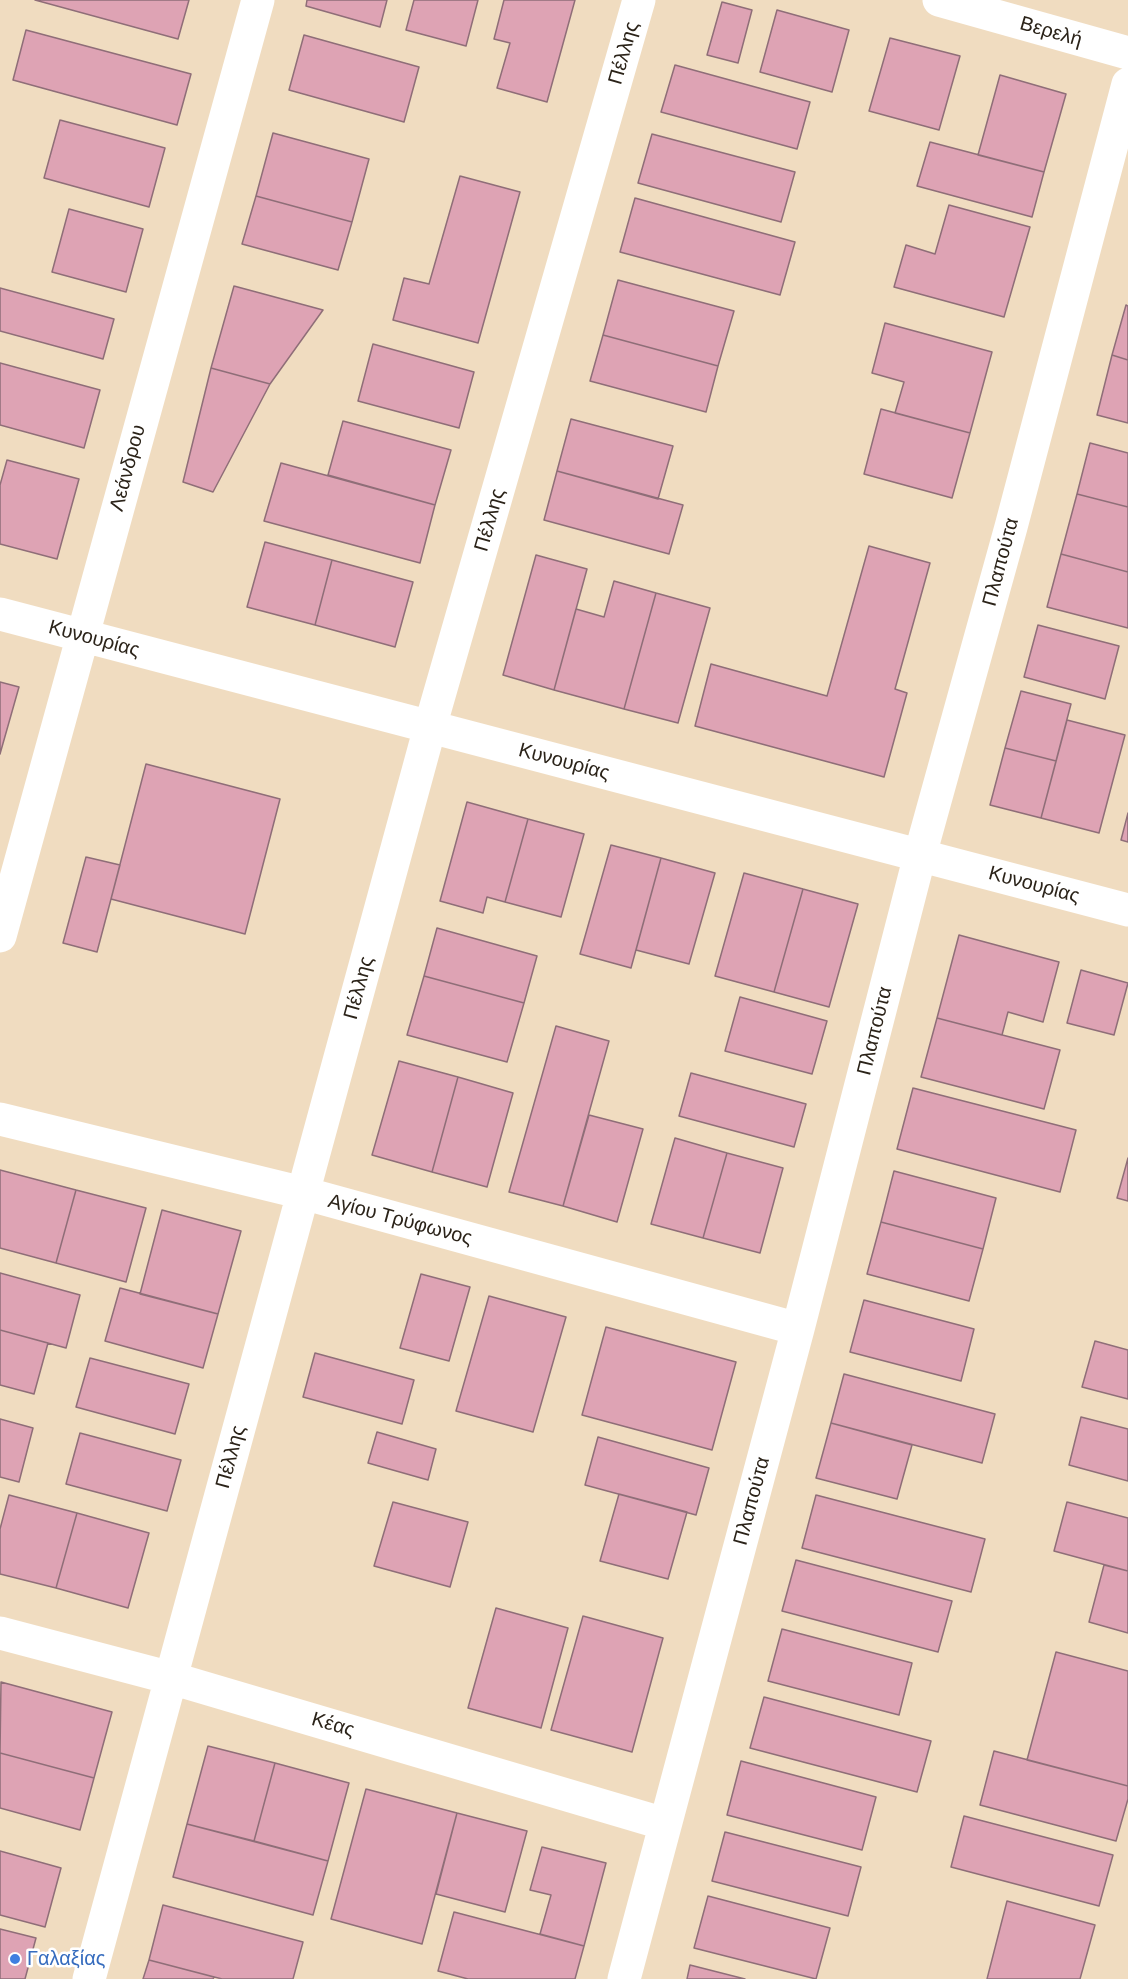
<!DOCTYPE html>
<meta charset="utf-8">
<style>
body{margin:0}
canvas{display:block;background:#f0dcc0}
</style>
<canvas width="1128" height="1979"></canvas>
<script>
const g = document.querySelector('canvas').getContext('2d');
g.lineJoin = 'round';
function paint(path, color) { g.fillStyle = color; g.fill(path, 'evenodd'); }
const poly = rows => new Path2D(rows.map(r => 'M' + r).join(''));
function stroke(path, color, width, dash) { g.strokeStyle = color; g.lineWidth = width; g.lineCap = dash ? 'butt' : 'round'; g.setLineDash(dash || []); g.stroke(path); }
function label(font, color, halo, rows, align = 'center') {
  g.font = font + ' Rubik,sans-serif'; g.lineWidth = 5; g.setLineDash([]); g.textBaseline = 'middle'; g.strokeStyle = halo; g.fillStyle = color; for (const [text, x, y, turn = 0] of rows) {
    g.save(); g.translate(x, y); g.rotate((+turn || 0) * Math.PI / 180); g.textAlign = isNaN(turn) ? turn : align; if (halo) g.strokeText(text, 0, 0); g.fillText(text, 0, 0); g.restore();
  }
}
const building = poly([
 [35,0,189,0,178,39,35,0],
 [307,0,387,0,380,27,306,6,307,0],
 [414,0,478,0,466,46,406,30,414,0],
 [504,0,575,0,547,102,497,88,510,43,494,39,504,0],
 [722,2,752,10,738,63,707,55,722,2],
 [777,10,849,30,832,92,760,72,777,10],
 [26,30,191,74,177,125,13,80,26,30],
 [304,35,419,67,404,122,289,90,304,35],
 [890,38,960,56,939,130,869,111,890,38],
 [675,65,810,102,797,149,661,112,675,65],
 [1000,75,1066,94,1044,172,978,155,1000,75],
 [60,120,165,148,149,207,44,178,60,120],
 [273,133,369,159,352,222,256,196,273,133],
 [652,134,795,172,781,222,638,183,652,134],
 [930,142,1044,172,1032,217,917,186,930,142],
 [460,176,520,192,478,343,393,320,404,278,429,284,460,176],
 [256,196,352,222,338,270,242,244,256,196],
 [635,198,795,242,780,295,620,252,635,198],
 [949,205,1030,227,1004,317,894,287,906,245,935,254,949,205],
 [69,209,143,229,126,292,52,272,69,209],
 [618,280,734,311,718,366,603,335,618,280],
 [234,286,323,310,270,384,211,368,234,286],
 [0,288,114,319,103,359,0,331,0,288],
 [1126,305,1128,306,1128,360,1112,355,1126,305],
 [885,323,992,352,970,433,895,413,904,382,872,373,885,323],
 [603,335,718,366,706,412,590,381,603,335],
 [373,344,474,372,459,428,358,401,373,344],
 [1112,355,1128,360,1128,423,1097,415,1112,355],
 [0,363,100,390,84,448,0,425,0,363],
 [211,368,270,384,213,492,183,482,211,368],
 [881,409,970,433,952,498,864,474,881,409],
 [571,419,673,446,658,499,557,471,571,419],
 [343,421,451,450,435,505,328,475,343,421],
 [1090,443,1128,453,1128,507,1077,494,1090,443],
 [7,460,79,479,57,559,0,544,0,485,7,460],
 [281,463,435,505,420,563,264,521,281,463],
 [557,471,683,505,669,554,544,520,557,471],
 [1077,494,1128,507,1128,572,1061,554,1077,494],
 [265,542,332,560,315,625,247,607,265,542],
 [869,546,930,563,895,689,907,693,884,777,695,726,711,664,827,696,869,546],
 [1061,554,1128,572,1128,628,1047,607,1061,554],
 [536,555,587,569,554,690,503,675,536,555],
 [332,560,413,582,395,647,315,625,332,560],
 [614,581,656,593,624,709,554,690,576,609,604,617,614,581],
 [656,593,710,608,678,723,624,709,656,593],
 [1038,625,1119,646,1105,699,1024,677,1038,625],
 [0,682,19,687,0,754,0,682],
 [1021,691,1071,704,1056,761,1005,748,1021,691],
 [1067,720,1125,735,1099,833,1041,818,1067,720],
 [1005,748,1056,761,1041,818,990,805,1005,748],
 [146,764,280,799,245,934,111,899,146,764],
 [467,802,528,819,505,902,487,897,483,913,440,901,467,802],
 [1128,813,1128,842,1121,840,1128,813],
 [528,819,584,834,561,917,505,902,528,819],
 [611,845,661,858,631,968,580,954,611,845],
 [86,857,120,865,97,952,63,943,86,857],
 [661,858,715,873,689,964,636,950,661,858],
 [744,873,803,889,774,992,715,976,744,873],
 [803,889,858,904,829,1007,774,992,803,889],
 [437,928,537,956,524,1003,424,976,437,928],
 [959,935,1059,962,1043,1022,1008,1012,1002,1035,937,1018,959,935],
 [1081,970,1128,983,1114,1035,1067,1023,1081,970],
 [424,976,524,1003,507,1062,407,1035,424,976],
 [740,997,827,1021,812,1074,725,1051,740,997],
 [937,1018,1060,1050,1044,1109,921,1077,937,1018],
 [556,1026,609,1041,563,1206,509,1192,556,1026],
 [399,1061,458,1077,432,1172,372,1155,399,1061],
 [691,1073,806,1104,794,1147,679,1116,691,1073],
 [458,1077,513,1093,487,1187,432,1172,458,1077],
 [913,1088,1076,1130,1060,1192,897,1149,913,1088],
 [589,1115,643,1129,617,1222,563,1206,589,1115],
 [675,1138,727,1153,703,1238,651,1224,675,1138],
 [727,1153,783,1168,760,1253,703,1238,727,1153],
 [1128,1158,1128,1201,1117,1198,1128,1158],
 [0,1170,76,1190,56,1263,0,1248,0,1170],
 [894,1171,996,1198,983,1249,881,1222,894,1171],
 [76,1190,146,1208,126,1282,56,1263,76,1190],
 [162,1210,241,1231,218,1314,140,1294,162,1210],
 [881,1222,983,1249,969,1301,867,1274,881,1222],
 [0,1273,80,1295,66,1348,0,1330,0,1273],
 [421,1274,470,1287,449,1361,400,1348,421,1274],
 [120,1288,218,1314,203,1368,105,1341,120,1288],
 [489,1296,566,1317,533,1432,456,1411,489,1296],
 [864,1300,974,1329,961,1381,850,1352,864,1300],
 [606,1327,736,1362,712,1450,582,1415,606,1327],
 [0,1330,48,1343,34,1394,0,1385,0,1330],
 [1095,1341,1128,1350,1128,1399,1082,1387,1095,1341],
 [315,1353,414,1380,402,1424,303,1397,315,1353],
 [90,1358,189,1384,175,1434,76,1407,90,1358],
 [844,1374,995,1414,982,1463,831,1423,844,1374],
 [1081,1417,1128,1429,1128,1481,1069,1465,1081,1417],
 [0,1419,33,1428,19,1482,0,1477,0,1419],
 [831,1423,912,1445,897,1499,816,1478,831,1423],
 [377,1432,436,1449,428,1480,368,1463,377,1432],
 [80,1433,181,1460,167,1511,66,1484,80,1433],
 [598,1437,709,1468,696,1515,585,1485,598,1437],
 [619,1494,687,1512,668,1579,600,1561,619,1494],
 [9,1495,77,1513,56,1588,0,1574,0,1529,9,1495],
 [816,1495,985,1539,971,1592,802,1548,816,1495],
 [393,1502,468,1522,450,1587,374,1566,393,1502],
 [1067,1502,1128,1518,1128,1571,1054,1551,1067,1502],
 [77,1513,149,1533,128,1608,56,1588,77,1513],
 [796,1560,952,1601,938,1652,782,1611,796,1560],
 [1104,1565,1128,1571,1128,1633,1089,1622,1104,1565],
 [496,1608,568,1628,541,1728,468,1708,496,1608],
 [583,1616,663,1638,632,1752,551,1730,583,1616],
 [782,1629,912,1663,899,1715,768,1681,782,1629],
 [1056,1652,1128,1671,1128,1786,1027,1760,1056,1652],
 [1,1682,112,1712,94,1778,0,1753,1,1682],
 [764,1697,931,1741,917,1792,750,1748,764,1697],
 [208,1746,275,1763,254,1841,187,1824,208,1746],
 [994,1751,1128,1786,1128,1799,1116,1841,980,1805,994,1751],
 [0,1753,94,1778,80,1830,0,1808,0,1753],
 [741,1761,876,1797,862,1850,727,1815,741,1761],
 [275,1763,349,1783,328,1861,254,1841,275,1763],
 [366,1789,457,1813,422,1944,331,1919,366,1789],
 [457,1813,527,1831,505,1912,436,1894,457,1813],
 [964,1816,1113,1855,1099,1906,951,1867,964,1816],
 [187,1824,328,1861,313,1915,173,1877,187,1824],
 [725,1832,861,1867,848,1916,712,1881,725,1832],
 [542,1847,606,1863,584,1946,540,1934,551,1895,530,1890,542,1847],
 [0,1851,61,1868,45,1927,0,1915,0,1851],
 [708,1896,830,1928,816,1979,694,1948,708,1896],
 [1007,1901,1095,1925,1080,1979,987,1979,1007,1901],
 [163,1905,303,1942,293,1979,222,1979,149,1960,163,1905],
 [454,1912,584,1946,575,1979,468,1979,438,1971,454,1912],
 [0,1929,36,1938,25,1979,0,1979,0,1929],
 [149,1960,214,1977,213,1979,143,1979,149,1960],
 [690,1965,745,1979,687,1979,690,1965]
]);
const minor = poly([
 [939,0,1128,53],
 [0,614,1128,910],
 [0,936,258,0],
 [0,1119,303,1193,798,1329],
 [0,1633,171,1678,665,1824],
 [89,1979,430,727,639,0],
 [624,1979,798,1329,920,855,1011,527,1128,84]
]);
const markers = [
 [15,1959,6,"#3f7fe0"]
];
const streetNames = [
 ["Βερελή",1051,32,16],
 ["Πέλλης",624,53,-74],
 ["Λεάνδρου",128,468,-75],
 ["Πέλλης",490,520,-74],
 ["Πλαπούτα",1001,562,-75],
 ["Κυνουρίας",94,639,15],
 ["Κυνουρίας",564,762,15],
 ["Κυνουρίας",1034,885,15],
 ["Πέλλης",359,988,-75],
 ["Πλαπούτα",875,1031,-76],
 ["Αγίου Τρύφωνος",400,1220,15],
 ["Πέλλης",231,1457,-75],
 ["Πλαπούτα",752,1501,-75],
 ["Κέας",333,1725,16]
];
const shopNames = [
 ["Γαλαξίας",27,1959]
];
paint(building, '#dea3b4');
stroke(building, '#8f6e78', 1.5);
stroke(minor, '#fff', 33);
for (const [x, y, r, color] of markers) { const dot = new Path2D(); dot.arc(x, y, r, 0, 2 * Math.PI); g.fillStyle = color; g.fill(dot); stroke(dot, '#fff', 2); }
label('20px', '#2b2319', '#fff', streetNames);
label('20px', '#366cbe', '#fff', shopNames, 'left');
</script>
